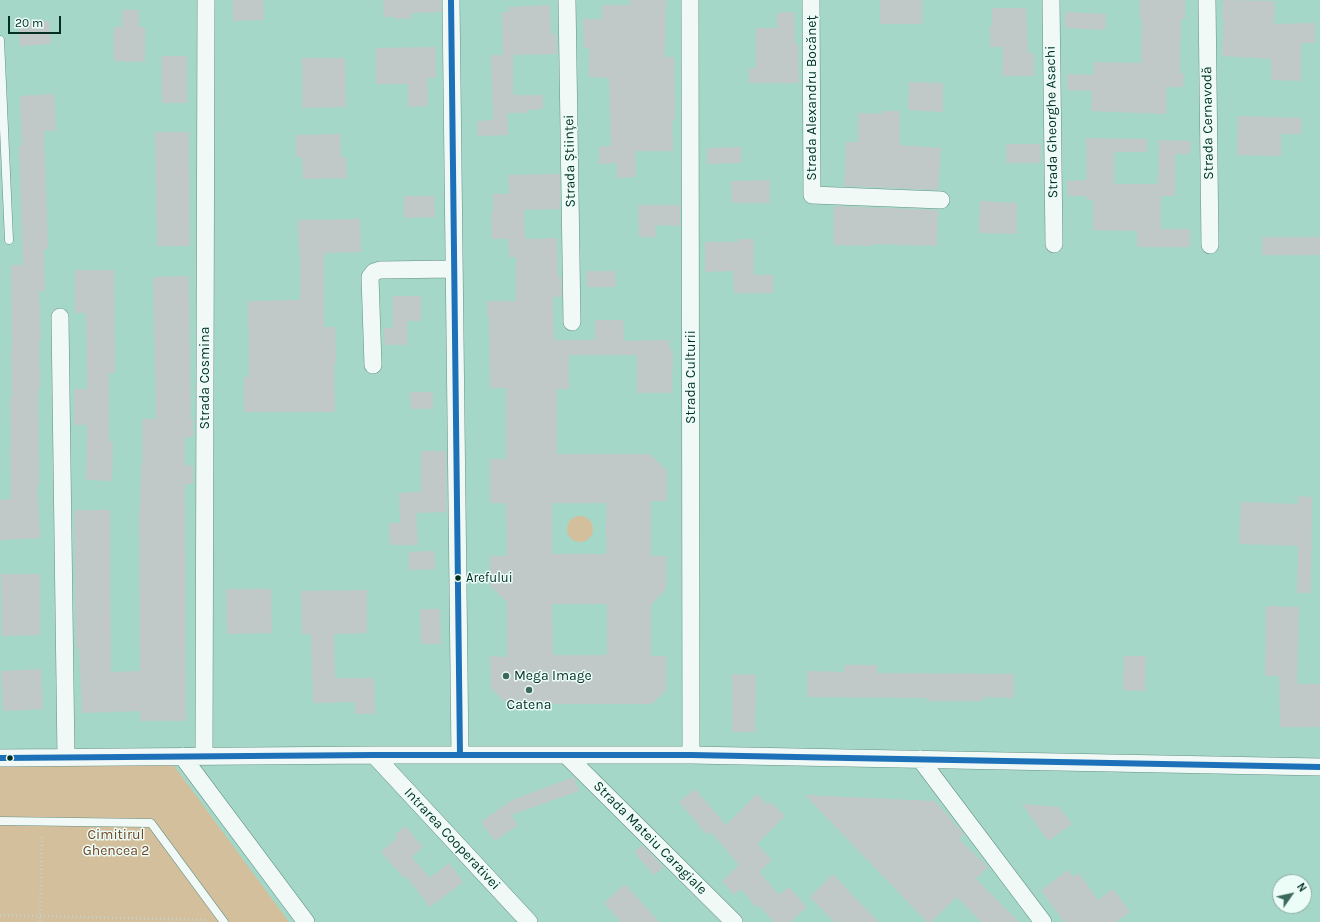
<!DOCTYPE html>
<meta charset="utf-8">
<style>
body{margin:0}
#map{position:relative;width:1320px;height:922px;overflow:hidden;background:#a4d7c7;font-family:Karla,sans-serif}
canvas{display:block}
.north{position:absolute;left:1272px;top:874px;width:40px;height:40px;box-sizing:border-box;background:#ecfdf7;border:1px solid #8eaaa2;border-radius:50%;rotate:56deg;font-size:11px;font-weight:700;line-height:16px;text-align:center;color:#022e23}
.north::after{content:'';display:block;margin:auto;width:14px;height:18px;background:#3b695c;clip-path:polygon(50% 0,100% 100%,50% 72%,0 100%)}
.scale{position:absolute;left:8px;top:16px;width:53px;height:18px;box-sizing:border-box;border:2px solid #022e23;border-top:0;padding-left:5px;font-size:12px;line-height:14px;white-space:nowrap;color:#022e23;-webkit-text-stroke:3px #ecfdf7;paint-order:stroke}
</style>
<div id="map">
<canvas width="1320" height="922"></canvas>
<div class="north">N</div>
<div class="scale">20 m</div>
</div>
<script>
const g = document.querySelector('canvas').getContext('2d');
g.lineJoin = 'round';
function paint(path, color) { g.fillStyle = color; g.fill(path, 'evenodd'); }
const poly = rows => new Path2D(rows.map(r => 'M' + r).join(''));
function stroke(path, color, width, dash) { g.strokeStyle = color; g.lineWidth = width; g.lineCap = dash ? 'butt' : 'round'; g.setLineDash(dash || []); g.stroke(path); }
function label(font, color, halo, rows, align = 'center') {
  g.font = font + ' Karla,sans-serif'; g.lineWidth = 3; g.setLineDash([]); g.textBaseline = 'middle'; g.strokeStyle = halo; g.fillStyle = color; for (const [text, x, y, turn = 0] of rows) {
    g.save(); g.translate(x, y); g.rotate((+turn || 0) * Math.PI / 180); g.textAlign = isNaN(turn) ? turn : align; if (halo) g.strokeText(text, 0, 0); g.fillText(text, 0, 0); g.restore();
  }
}
const green = poly([
 '567 529a13 13 0 1 1 26 0a13 13 0 1 1-26 0Z',
 [172,763,289,922,0,922,0,765]
]);
const building = poly([
 [233,0,263,0,264,20,233,21],
 [383,0,441,0,441,12,411,13,412,18,395,19,395,17,384,17],
 [630,0,666,0,665,57,674,57,675,120,672,120,673,151,635,151,636,177,617,178,617,163,599,164,599,147,611,146,609,78,589,77,589,48,584,48,583,19,602,19,602,5,630,5],
 [880,0,922,0,922,24,880,24],
 [1140,0,1185,0,1185,19,1181,19,1180,73,1184,73,1183,87,1166,87,1166,114,1091,111,1092,91,1067,90,1067,74,1093,75,1094,62,1141,63,1142,18,1140,18],
 [1223,0,1275,1,1274,24,1315,23,1315,43,1301,43,1301,81,1271,80,1271,59,1222,56,1224,18,1222,18],
 [550,5,551,34,556,34,557,54,513,55,513,95,543,95,543,109,528,110,528,113,507,113,508,135,478,136,477,121,493,120,491,55,503,55,502,12,509,12,508,7],
 [992,8,1026,8,1028,53,1034,53,1034,76,1002,76,1003,47,990,47,990,26,992,26],
 [122,10,139,10,139,27,145,27,145,62,114,61,114,27,122,27],
 [794,12,795,44,798,44,799,83,749,83,749,68,756,68,756,28,777,28,777,13],
 [1065,12,1106,14,1105,30,1065,28],
 [49,21,51,44,20,46,19,22],
 [436,47,436,78,427,78,428,106,408,107,408,84,376,84,376,48],
 [162,56,187,56,187,103,162,103],
 [302,58,345,58,346,107,302,108],
 [909,82,943,83,943,112,908,110],
 [54,94,56,131,44,131,48,249,44,249,45,291,39,291,41,339,39,339,40,388,38,388,39,486,37,486,40,538,0,540,0,500,11,499,10,447,11,447,10,397,12,397,11,350,12,350,11,265,23,265,19,146,22,146,20,96],
 [882,111,900,111,900,145,941,148,938,190,844,186,846,142,858,142,858,113,882,114],
 [1238,116,1302,118,1301,134,1281,134,1281,156,1237,155],
 [155,132,189,132,190,246,157,246],
 [340,134,341,157,346,157,347,178,303,179,302,157,296,157,296,135],
 [1086,138,1147,139,1147,152,1114,152,1114,184,1158,184,1159,140,1191,141,1190,154,1175,154,1175,196,1161,196,1161,229,1190,229,1190,247,1137,247,1137,231,1093,230,1093,200,1087,200,1087,196,1068,196,1067,181,1086,180],
 [1006,144,1041,144,1041,163,1006,163],
 [741,147,741,163,707,164,707,148],
 [560,174,560,209,524,210,525,239,557,238,558,277,561,277,562,297,553,297,554,340,595,340,595,320,623,320,624,341,669,340,670,349,673,350,672,393,637,393,637,355,569,355,569,389,557,389,557,454,650,454,667,471,667,501,651,501,651,556,666,556,666,589,651,605,651,656,666,656,666,690,652,704,507,704,491,688,490,656,507,657,507,602,490,586,490,556,507,556,506,503,490,503,490,459,506,459,506,388,490,388,489,315,487,315,487,301,516,301,516,257,509,257,508,239,492,239,491,212,493,212,493,194,509,194,508,175],
 [552,503,606,503,606,554,552,554],
 [552,604,607,604,607,655,553,655],
 [770,180,770,203,732,203,731,181],
 [404,196,434,196,435,217,404,218],
 [980,201,1017,203,1017,234,979,233],
 [638,205,680,205,680,226,655,225,656,237,639,237],
 [834,206,938,210,937,246,873,244,873,246,834,245],
 [360,219,361,252,324,253,324,327,335,327,336,364,334,364,335,412,244,412,244,377,249,377,248,301,300,300,300,254,299,254,298,220],
 [1262,237,1320,237,1320,255,1262,255],
 [738,239,754,239,754,275,773,275,773,293,734,293,733,271,705,272,705,242,738,242],
 [75,270,114,270,115,373,109,373,109,441,113,441,112,481,86,480,87,425,74,425,74,389,87,389,86,313,75,313],
 [586,271,615,271,616,287,587,287],
 [189,276,191,419,193,419,193,437,185,437,185,465,193,466,193,484,185,484,186,721,140,721,140,711,82,713,79,647,76,648,74,510,110,510,111,672,140,671,139,510,140,510,141,465,142,466,142,419,156,419,153,277],
 [393,296,421,296,421,321,407,321,407,345,385,345,384,328,393,328],
 [410,392,433,392,433,409,411,409],
 [421,451,446,451,446,512,416,513,418,545,390,545,389,523,400,523,399,493,421,492],
 [1298,496,1312,497,1311,593,1297,593,1298,546,1239,544,1241,502,1298,504],
 [434,551,435,569,409,570,409,552],
 [1,574,40,574,40,635,2,636],
 [226,589,271,589,272,633,227,634],
 [367,590,367,633,334,634,335,678,374,678,375,714,355,714,355,702,313,703,311,634,302,634,301,591],
 [1266,606,1299,607,1297,684,1320,684,1320,727,1280,727,1279,676,1265,676],
 [420,609,440,609,441,644,421,644],
 [1124,656,1146,656,1145,691,1123,690],
 [844,665,877,665,877,673,1014,674,1014,698,983,697,983,701,927,701,927,698,807,697,807,671,844,672],
 [41,669,43,709,3,711,1,671],
 [732,674,756,675,755,732,732,732],
 [574,777,579,791,511,815,518,825,495,841,481,822,512,800],
 [695,789,726,825,757,794,768,805,771,802,785,816,757,844,772,860,759,872,779,895,789,887,807,907,790,922,774,922,759,905,757,908,741,889,734,895,722,881,739,865,711,832,707,835,679,802],
 [805,795,935,801,964,834,959,839,988,867,976,879,1019,922,981,922,957,897,931,922,927,922],
 [1022,804,1059,807,1072,824,1048,841],
 [405,826,423,847,412,857,430,878,449,863,463,882,430,907,406,876,404,878,381,852,397,838,395,835],
 [642,845,664,867,654,875,634,852],
 [1068,870,1073,877,1079,873,1098,900,1113,889,1130,912,1116,922,1064,922,1041,890],
 [833,874,860,903,879,922,834,922,810,897],
 [625,884,659,922,621,922,604,903]
]);
const path = poly([
 [0,915,207,920],
 [40,922,42,834]
]);
const service = poly([
 [0,40,9,240],
 [0,821,151,823,224,922]
]);
const minor = poly([
 [451,0,460,755],
 [567,0,572,322],
 [690,0,691,755],
 [811,0,812,195,941,200],
 [1051,0,1054,244],
 [1207,0,1210,245],
 [60,317,66,757],
 [373,365,370,277,374,272,380,270,454,269],
 [374,755,529,922],
 [566,755,734,922],
 [182,756,306,922],
 [204,756,206,0],
 [0,758,374,755,691,755,1320,767],
 [920,759,1043,922]
]);
const bus1 = poly([
 [451,0,460,755],
 [0,758,374,755,691,755,1320,767]
]);
const markers = [
 [458,578,3.5,"#022e23"],
 [506,676,4,"#3b695c"],
 [529,690,4,"#3b695c"],
 [10,758,3.5,"#022e23"]
];
const busNames = [
 ["Arefului",466,578]
];
const streetNames = [
 ["Strada Alexandru Bocăneț",812,98,-90],
 ["Strada Gheorghe Asachi",1052,122,-91],
 ["Strada Cernavodă",1208,123,-91],
 ["Strada Științei",570,161,-91],
 ["Strada Culturii",691,377,-90],
 ["Strada Cosmina",205,378,-90],
 ["Strada Mateiu Caragiale",650,838,45],
 ["Intrarea Cooperativei",452,839,47]
];
const poiNames = [
 ["Mega Image",514,676],
 ["Catena",529,705,"center"]
];
const parkNames = [
 ["Cimitirul",116,835],
 ["Ghencea 2",116,851]
];
paint(green, '#d4bf9d');
paint(building, '#c1c9c8');
stroke(service, '#649185', 9);
stroke(minor, '#649185', 18);
stroke(path, '#c2d3ce', 2.5, [1, 3]);
stroke(service, '#f1f9f7', 8);
stroke(minor, '#f1f9f7', 17);
stroke(bus1, '#1d71b8', 6);
for (const [x, y, r, color] of markers) { const dot = new Path2D(); dot.arc(x, y, r, 0, 2 * Math.PI); g.fillStyle = color; g.fill(dot); stroke(dot, '#ecfdf7', 1.5); }
label('13px', '#022e23', '#ecfdf7', busNames, 'left');
label('14px', '#022e23', '#ecfdf7', streetNames);
label('14px', '#022e23', '#ecfdf7', poiNames, 'left');
label('14px', '#744425', '#ecfdf7', parkNames);
</script>
